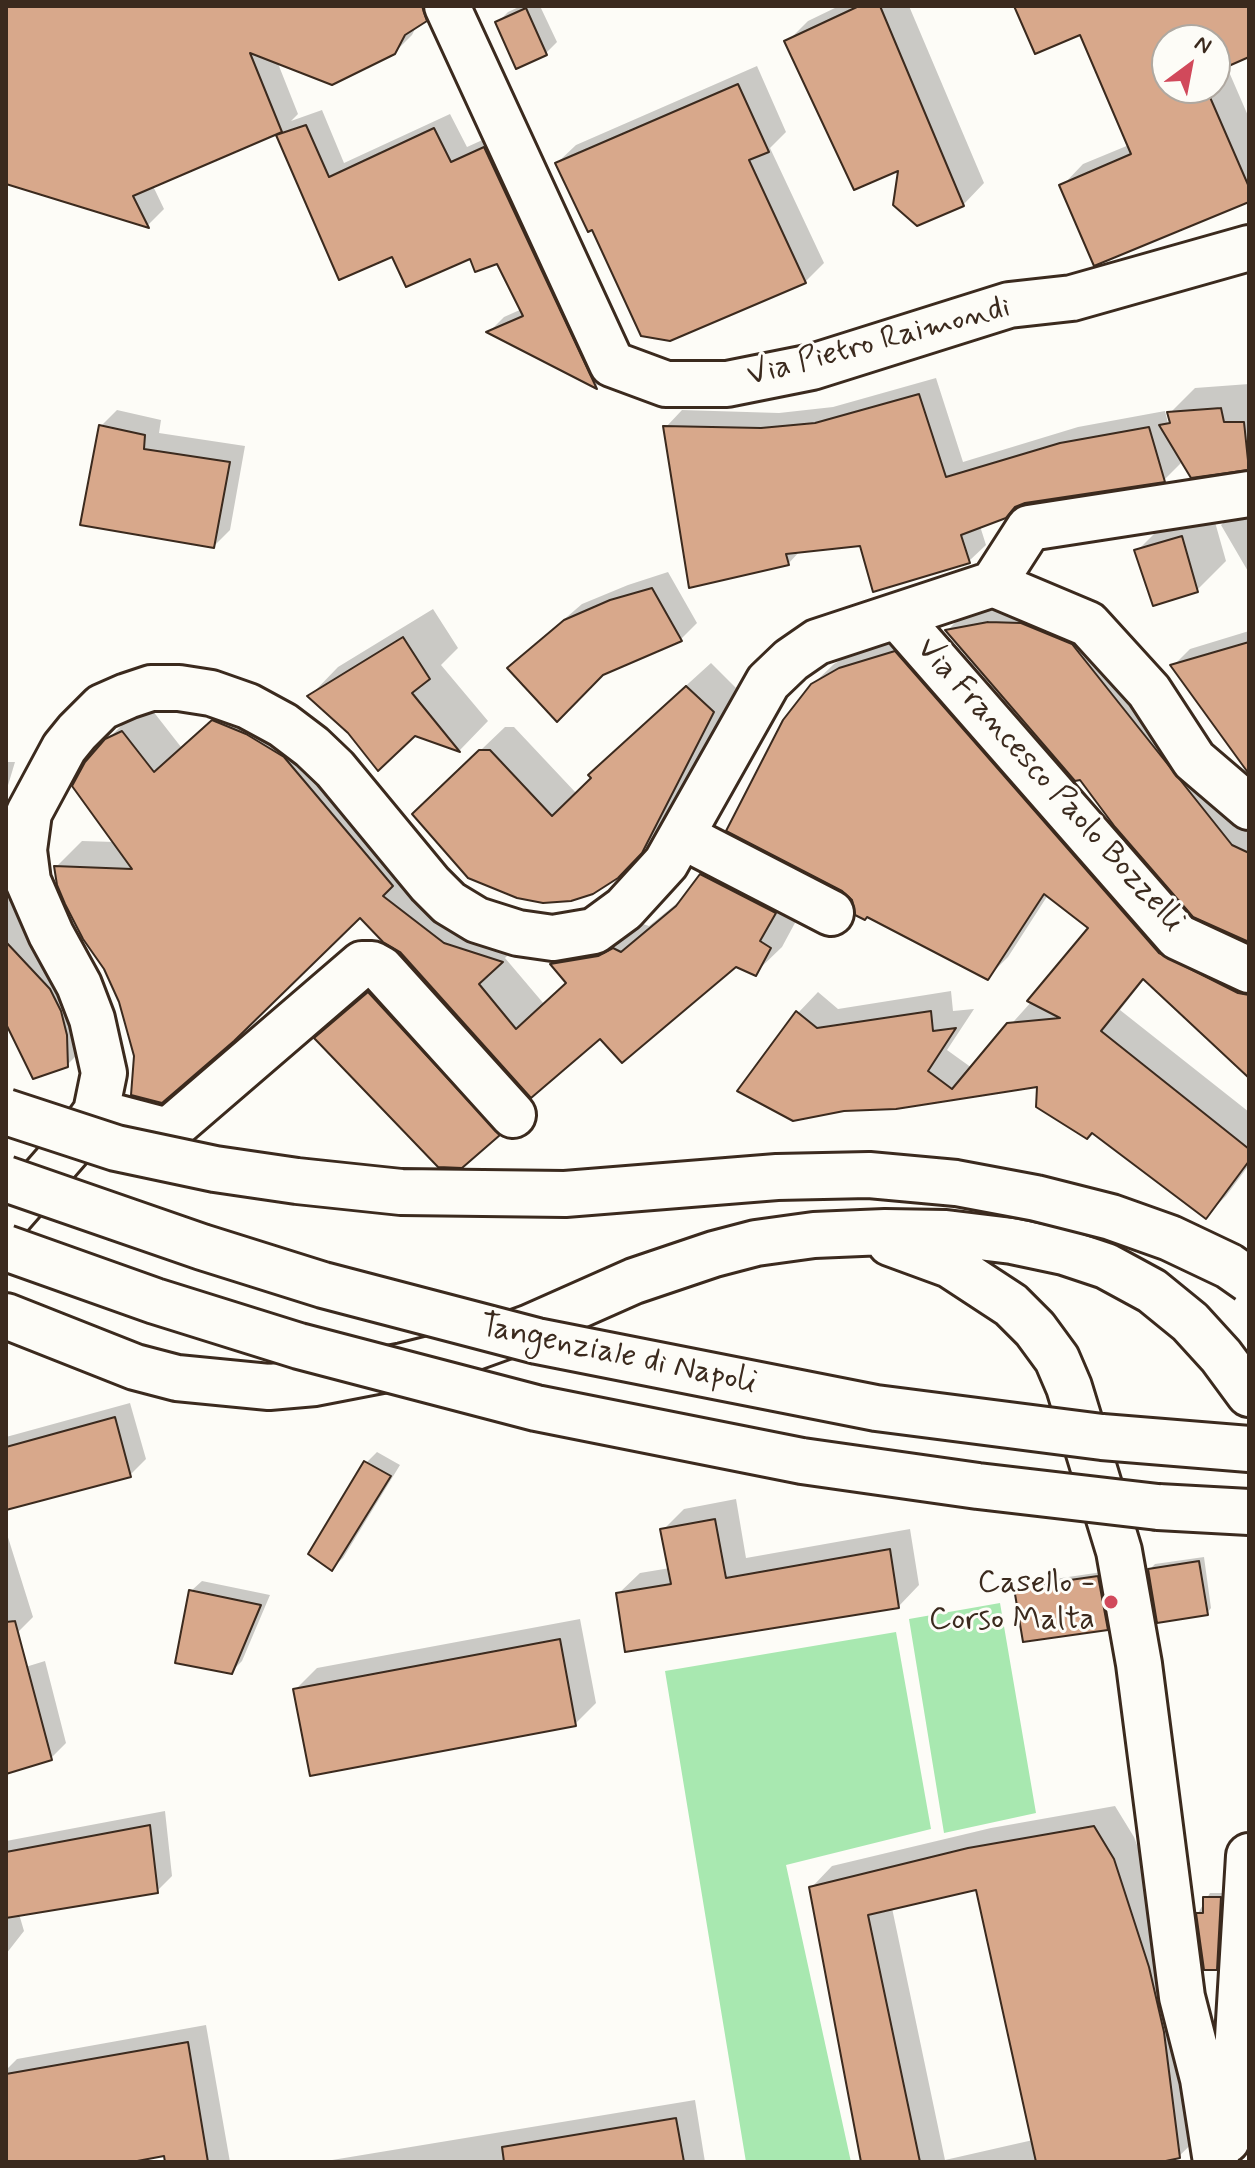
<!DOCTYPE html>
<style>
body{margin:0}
#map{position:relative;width:1255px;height:2168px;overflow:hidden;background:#fdfcf7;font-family:Mynerve,sans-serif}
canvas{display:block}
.frame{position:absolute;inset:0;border:8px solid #3b2a1e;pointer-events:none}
.north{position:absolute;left:1151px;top:24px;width:80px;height:80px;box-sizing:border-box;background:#fdfcf7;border:2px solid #afa8a0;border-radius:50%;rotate:32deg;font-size:22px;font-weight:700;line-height:32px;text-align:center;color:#3b2a1e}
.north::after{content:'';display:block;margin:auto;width:28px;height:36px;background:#d1495b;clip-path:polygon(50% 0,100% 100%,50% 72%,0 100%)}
</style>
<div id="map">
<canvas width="1255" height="2168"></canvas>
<div class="frame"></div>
<div class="north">N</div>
</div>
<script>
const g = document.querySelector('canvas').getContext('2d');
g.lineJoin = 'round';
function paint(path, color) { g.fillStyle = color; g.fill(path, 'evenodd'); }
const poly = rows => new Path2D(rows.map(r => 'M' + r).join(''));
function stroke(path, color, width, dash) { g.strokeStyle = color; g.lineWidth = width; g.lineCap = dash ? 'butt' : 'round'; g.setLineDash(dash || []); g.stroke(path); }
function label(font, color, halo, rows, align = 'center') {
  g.font = font + ' Mynerve,sans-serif'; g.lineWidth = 6; g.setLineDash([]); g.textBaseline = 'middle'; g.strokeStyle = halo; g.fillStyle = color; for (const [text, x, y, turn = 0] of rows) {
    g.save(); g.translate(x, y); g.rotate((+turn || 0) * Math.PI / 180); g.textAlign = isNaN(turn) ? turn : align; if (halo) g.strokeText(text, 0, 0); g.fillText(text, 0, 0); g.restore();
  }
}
const green = poly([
 [1000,1603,1036,1813,944,1833,909,1619],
 [896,1632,931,1829,786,1865,851,2162,746,2162,665,1671]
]);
const shadow = poly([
 [6,6,439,6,417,25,412,35,394,53,277,61,298,114,291,121,322,110,344,163,450,114,467,147,500,132,611,372,596,386,489,332,504,317,522,309,498,262,471,256,393,254,340,277,277,132,153,186,164,209,148,225,6,182],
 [521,6,540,6,557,42,546,53,517,66,497,23,508,12],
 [839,6,909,6,984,183,963,205,900,168,787,42,808,21],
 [1016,6,1249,6,1249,55,1226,65,1249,118,1249,200,1062,186,1083,164,1129,145,1081,32],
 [1167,40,1215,40,1215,88,1167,88],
 [757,66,786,132,770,148,824,263,805,282,593,227,557,163,576,145],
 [936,378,963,462,1078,427,1165,411,1168,423,1172,422,1170,413,1195,388,1249,384,1249,468,1183,461,1164,480,1024,502,980,526,986,545,969,561,862,543,801,550,788,564,666,427,682,410,779,413,833,407],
 [117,410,161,420,159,433,245,446,230,530,214,546,101,426],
 [1249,507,1249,573,1221,525,1238,509],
 [1211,508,1226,561,1197,590,1137,551,1166,522],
 [668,572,697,623,681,639,603,673,526,652,582,604,628,585],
 [1010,602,1042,603,1249,821,1249,940,1081,777,948,630,967,610],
 [433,609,458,648,441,665,488,721,460,750,415,734,349,732,310,696,338,667],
 [1249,631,1249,768,1173,666,1190,649],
 [916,632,1180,934,1249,968,1249,1075,1145,978,1120,1010,1249,1112,1249,1165,1226,1196,1206,1216,1040,1085,896,1107,798,1013,818,992,838,1009,951,991,953,1011,974,1009,947,1050,972,1068,1032,1001,1091,928,1048,895,1008,957,987,978,812,685,834,664,861,648],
 [711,663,736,688,665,827,642,852,438,791,505,727,514,727,577,794,594,778,590,775,614,751],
 [240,695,418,859,527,935,505,958,544,1004,567,982,553,964,579,938,640,923,649,926,687,895,702,875,728,848,801,886,785,914,796,921,782,947,755,973,736,965,601,1036,531,1095,401,951,361,915,136,1056,120,1001,56,867,82,841,115,842,97,750,134,713,149,706,181,747],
 [6,762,15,762,6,792],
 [6,841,86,1046,67,1065,6,1026],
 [385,977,515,1118,499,1134,333,1022],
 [130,1403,146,1459,130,1475,6,1508,6,1437],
 [377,1452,400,1465,343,1558,332,1568,366,1463],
 [736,1499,746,1558,910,1529,919,1585,898,1607,618,1594,640,1573,670,1568,663,1530,684,1509],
 [6,1531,33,1617,18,1632,6,1635],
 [1204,1557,1211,1608,1207,1613,1150,1569,1155,1564],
 [1102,1572,1111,1623,1107,1628,1017,1589,1021,1584],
 [202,1581,270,1595,242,1661,231,1672,191,1591],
 [580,1619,596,1703,575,1724,295,1690,317,1668],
 [45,1661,66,1743,51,1758,6,1772,6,1673],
 [1115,1806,1134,1837,1147,1872,1201,2135,1179,2156,1150,2162,863,2162,811,1888,832,1866,991,1828],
 [978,1888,1033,2140,945,2160,892,1908],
 [165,1811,172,1876,157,1891,19,1914,24,1931,6,1954,6,1841],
 [1210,1893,1225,1893,1221,1963,1216,1968,1198,1913],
 [206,2025,230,2162,167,2162,165,2154,122,2162,6,2161,6,2070,17,2059],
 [695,2100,705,2162,320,2162]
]);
const building = poly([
 [6,6,422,6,427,21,405,35,395,54,332,85,250,53,282,132,133,196,149,228,6,184,6,6],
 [859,6,880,6,964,206,917,226,893,205,898,171,854,190,784,41,859,6],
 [1014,6,1249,6,1249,57,1215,72,1215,40,1167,40,1167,88,1206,88,1249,187,1249,202,1094,266,1059,185,1131,154,1080,35,1035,54,1014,6],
 [526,8,547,55,516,69,495,22,526,8],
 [738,84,769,152,749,160,806,283,670,341,641,336,592,230,588,232,555,163,738,84],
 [306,125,329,177,434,128,451,162,484,147,597,389,486,332,523,316,497,264,475,272,470,259,406,287,392,257,339,280,276,135,306,125],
 [919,394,946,477,1060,443,1149,427,1165,482,1025,503,1015,507,1006,518,961,535,970,563,873,592,860,546,786,554,789,565,689,588,663,426,761,428,815,423,919,394],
 [1221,408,1224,422,1244,422,1249,470,1191,478,1159,425,1170,423,1167,412,1221,408],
 [99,425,145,435,144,449,230,462,214,548,80,525,99,425],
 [1182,536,1198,592,1153,606,1134,550,1182,536],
 [652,588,682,641,603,675,557,722,507,668,564,620,610,600,652,588],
 [988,622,1021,623,1072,644,1232,845,1249,853,1249,942,1193,917,1115,827,1080,780,1075,781,945,630,988,622],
 [403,637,430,679,412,693,460,752,415,736,378,771,348,733,307,696,403,637],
 [1249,642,1249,774,1170,665,1249,642],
 [895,651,1159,953,1238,993,1249,995,1249,1078,1143,979,1101,1031,1249,1149,1249,1161,1206,1219,1092,1133,1087,1139,1036,1107,1037,1087,896,1109,844,1111,793,1121,737,1091,796,1011,817,1028,931,1011,933,1031,956,1028,928,1071,952,1089,1007,1023,1060,1018,1027,1001,1088,928,1044,894,988,980,867,917,865,920,855,915,852,900,842,891,726,831,783,720,811,684,839,668,895,651],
 [686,686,714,712,642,853,618,878,593,894,571,901,543,903,517,898,468,878,412,814,479,750,490,750,552,816,591,778,588,775,686,686],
 [212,720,246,734,284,757,393,886,383,896,444,943,503,962,479,984,516,1029,566,983,550,964,598,956,613,948,621,952,676,906,700,874,776,913,760,941,771,948,756,976,736,967,622,1063,600,1039,531,1098,400,952,383,942,360,918,234,1041,162,1103,131,1095,134,1056,119,1002,104,969,83,939,65,904,57,885,54,866,132,869,72,786,85,762,105,739,122,731,154,772,212,720],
 [6,942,50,989,61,1011,67,1035,68,1067,33,1079,6,1024,6,942],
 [368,992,500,1135,462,1168,438,1167,314,1038,368,992],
 [115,1417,131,1477,6,1510,6,1447,115,1417],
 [364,1461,391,1476,332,1571,308,1554,364,1461],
 [715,1519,726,1578,890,1549,899,1608,625,1652,616,1593,671,1584,660,1529,715,1519],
 [1199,1561,1208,1615,1157,1623,1148,1569,1199,1561],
 [1098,1576,1108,1630,1023,1642,1014,1588,1098,1576],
 [189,1590,261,1605,232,1674,175,1663,189,1590],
 [15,1621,52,1760,6,1774,6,1622,15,1621],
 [560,1639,576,1726,310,1776,293,1689,560,1639],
 [150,1825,158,1893,6,1918,6,1852,150,1825],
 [1094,1826,1114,1859,1149,1967,1164,2032,1180,2158,1161,2162,1036,2162,976,1890,868,1915,920,2162,861,2162,809,1887,968,1848,1094,1826],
 [1203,1897,1221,1897,1217,1970,1204,1970,1196,1913,1203,1913,1203,1897],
 [188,2042,208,2162,165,2162,164,2156,132,2162,6,2162,6,2074,188,2042],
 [676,2118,684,2162,504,2162,502,2147,676,2118]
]);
const minor = poly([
 [447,6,612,364,666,384,727,384,812,367,1009,305,1072,298,1249,248],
 [993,584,1029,528,1249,494],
 [897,616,1178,937,1249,970],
 [682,836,831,913],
 [96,1112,168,1131,362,964,372,964,381,969,513,1115],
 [6,1220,75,1141,96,1112,104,1073,92,1019,79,985,51,934,28,881,24,850,29,813,64,748,77,732,102,707,127,696,151,688,179,688,211,693,248,706,283,725,312,747,335,769,430,884,449,903,477,920,518,933,553,938,594,931,624,909,666,863,768,682,791,660,817,642,993,584,1088,624,1149,691,1194,760,1249,807]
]);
const highway = poly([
 [890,1243,950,1265,1011,1305,1035,1329,1057,1359,1069,1387,1119,1551,1139,1664,1182,1997,1203,2079,1216,2162],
 [6,1316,135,1367,177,1378,269,1387,315,1383,403,1366,467,1350,528,1328,634,1281,714,1254,756,1243,814,1235,885,1232,946,1233,1012,1241,1064,1252,1106,1266,1152,1291,1190,1322,1221,1356,1249,1394],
 [1158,1507,1249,1512],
 [1227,2140,1234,2103,1249,1856]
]);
const highwayBridge = poly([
 [6,1112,116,1148,215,1169,297,1181,401,1192,565,1194,777,1177,869,1175,956,1183,1036,1198,1111,1217,1170,1238,1229,1266,1249,1280],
 [6,1179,202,1247,323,1285,537,1341,876,1408,1102,1437,1249,1449],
 [6,1248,155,1301,299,1346,536,1408,802,1461,978,1486,1158,1507]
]);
const markers = [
 [1111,1602,8,"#d1495b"]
];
const streetNames = [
 ["Via Pietro Raimondi",879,343,-15],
 ["Via Francesco Paolo Bozzelli",1049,786,48],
 ["Tangenziale di Napoli",618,1356,12]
];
const poiNames = [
 ["Casello -",1095,1584],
 ["Corso Malta",1095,1621]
];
paint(green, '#a8e8b0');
paint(shadow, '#0003');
paint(building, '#d8a88b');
stroke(building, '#3b2a1e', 2);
stroke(minor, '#3b2a1e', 50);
stroke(highway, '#3b2a1e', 50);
stroke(minor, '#fdfcf7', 44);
stroke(highway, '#fdfcf7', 44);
stroke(highwayBridge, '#3b2a1e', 50, []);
stroke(highwayBridge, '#fdfcf7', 44);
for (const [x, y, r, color] of markers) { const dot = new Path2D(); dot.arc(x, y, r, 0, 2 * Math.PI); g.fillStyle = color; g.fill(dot); stroke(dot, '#fdfcf7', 3); }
label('32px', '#3b2a1e', '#fdfcf7', streetNames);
label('32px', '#3b2a1e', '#fdfcf7', poiNames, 'right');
</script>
